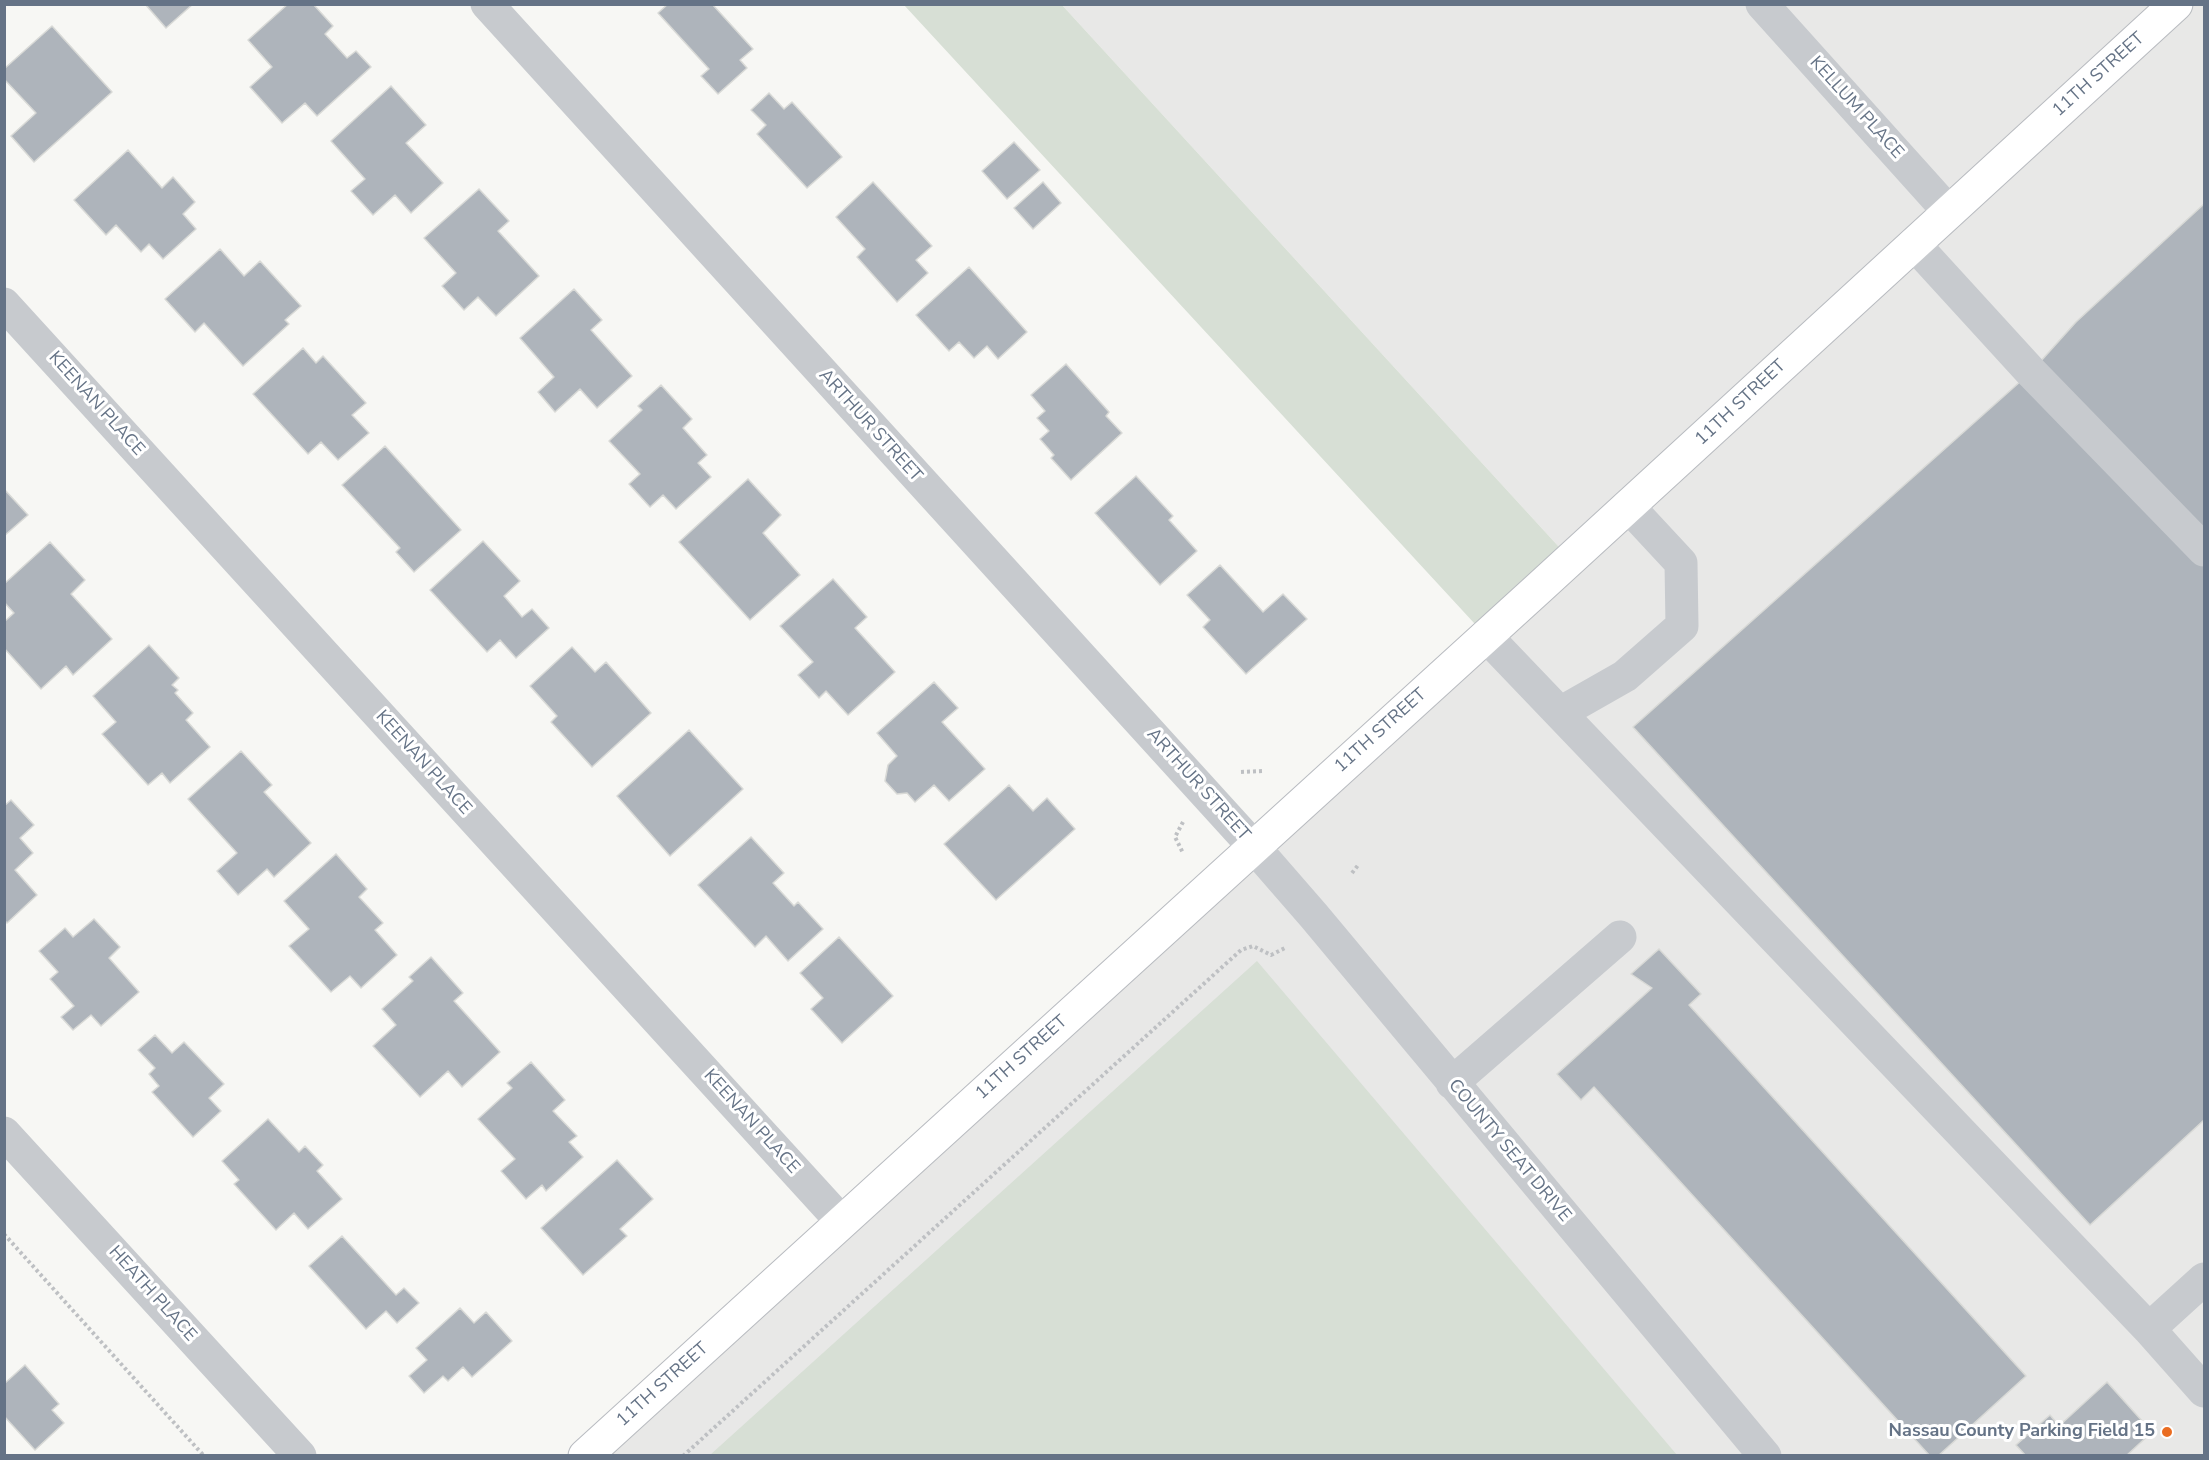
<!DOCTYPE html>
<style>
body{margin:0}
#map{position:relative;width:2209px;height:1460px;overflow:hidden;background:#f7f7f4;font-family:"Nunito Sans",sans-serif}
canvas{display:block}
.frame{position:absolute;inset:0;border:6px solid #657386;pointer-events:none}
</style>
<div id="map">
<canvas width="2209" height="1460"></canvas>
<div class="frame"></div>
</div>
<script>
const g = document.querySelector('canvas').getContext('2d');
g.lineJoin = 'round';
function paint(path, color) { g.fillStyle = color; g.fill(path, 'evenodd'); }
const poly = rows => new Path2D(rows.map(r => 'M' + r).join(''));
function stroke(path, color, width, dash) { g.strokeStyle = color; g.lineWidth = width; g.lineCap = dash ? 'butt' : 'round'; g.setLineDash(dash || []); g.stroke(path); }
function label(font, color, halo, rows, align = 'center') {
  g.font = font + ' "Nunito Sans",sans-serif'; g.lineWidth = 6; g.setLineDash([]); g.textBaseline = 'middle'; g.strokeStyle = halo; g.fillStyle = color; for (const [text, x, y, turn = 0] of rows) {
    g.save(); g.translate(x, y); g.rotate((+turn || 0) * Math.PI / 180); g.textAlign = isNaN(turn) ? turn : align; if (halo) g.strokeText(text, 0, 0); g.fillText(text, 0, 0); g.restore();
  }
}
const built = poly([
 [1062,5,2204,5,2204,1455,585,1456,1570,559]
]);
const green = poly([
 [904,5,1062,5,1570,559,1486,636],
 [1257,961,1677,1455,710,1455]
]);
const building = poly([
 [145,4,193,4,166,28,145,4],
 [288,4,313,4,333,26,325,34,347,58,356,51,371,67,317,116,305,103,282,123,250,87,272,67,248,40,288,4],
 [668,4,712,4,753,49,740,60,747,68,718,94,701,76,709,69,658,13,668,4],
 [52,26,112,92,34,162,11,136,36,113,4,79,4,69,52,26],
 [391,86,426,125,406,143,443,183,411,213,395,195,373,215,351,191,365,179,331,141,391,86],
 [769,93,784,109,792,102,842,157,807,188,757,134,766,125,751,110,769,93],
 [1014,142,1040,170,1007,199,982,171,1014,142],
 [128,150,162,188,173,177,195,202,183,214,196,229,163,259,149,244,141,252,116,225,106,235,74,200,128,150],
 [873,182,932,246,916,260,928,273,897,302,857,257,865,249,836,217,873,182],
 [1043,182,1061,203,1033,229,1014,208,1043,182],
 [479,189,509,221,498,231,539,276,496,316,478,297,464,310,442,286,456,273,424,238,479,189],
 [2204,204,2204,1120,2090,1225,1633,727,2031,372,2076,322,2204,204],
 [220,249,244,276,260,261,301,306,285,320,289,324,243,366,204,323,195,332,165,299,220,249],
 [969,267,1027,332,998,359,987,346,974,358,959,342,949,351,916,315,969,267],
 [574,289,602,320,591,330,632,376,597,408,580,389,555,412,538,392,554,377,520,338,574,289],
 [303,348,316,363,323,356,366,403,352,415,369,433,338,460,321,442,308,454,253,394,303,348],
 [1066,364,1109,412,1106,416,1122,433,1071,480,1051,458,1054,455,1040,439,1049,431,1037,418,1045,411,1031,395,1066,364],
 [661,385,692,419,683,428,707,455,698,463,711,477,676,509,663,495,650,507,629,484,640,474,609,441,642,410,638,406,661,385],
 [385,446,461,530,414,572,396,552,400,548,342,485,385,446],
 [1136,476,1173,516,1169,520,1197,551,1160,585,1095,513,1136,476],
 [748,479,781,515,763,533,800,575,750,620,679,542,748,479],
 [4,489,28,515,4,536,4,489],
 [483,541,520,581,504,596,522,617,532,609,549,628,516,658,500,640,487,652,430,590,483,541],
 [50,542,85,580,71,594,112,639,73,675,66,666,41,689,4,648,4,622,14,613,4,602,4,584,50,542],
 [1220,565,1263,612,1283,594,1307,619,1246,674,1203,627,1210,620,1187,595,1220,565],
 [833,579,867,617,855,628,895,672,848,715,826,691,819,698,798,675,813,662,780,626,833,579],
 [149,645,179,678,172,685,178,690,175,693,193,713,186,720,210,747,170,783,162,773,148,785,102,734,116,722,93,696,149,645],
 [572,647,595,672,606,662,651,713,592,767,551,722,557,716,530,686,572,647],
 [934,682,958,708,942,722,985,769,949,801,934,785,915,802,907,793,897,794,885,781,888,765,897,756,877,733,934,682],
 [689,730,743,789,670,856,617,796,689,730],
 [241,751,272,785,264,792,311,843,274,877,267,869,238,895,217,871,237,853,188,799,241,751],
 [1009,785,1033,811,1047,798,1075,829,996,900,944,844,1009,785],
 [11,800,34,825,20,838,33,853,15,870,37,895,7,923,4,920,4,806,11,800],
 [751,837,784,873,773,883,794,906,798,902,823,929,788,961,766,936,755,947,698,885,751,837],
 [336,854,367,889,359,897,383,923,375,930,397,955,361,988,350,976,331,992,289,946,309,929,284,901,336,854],
 [94,919,120,947,109,958,139,992,101,1026,91,1015,73,1030,61,1017,74,1006,50,979,58,972,39,951,65,928,73,937,94,919],
 [839,937,893,996,842,1043,811,1009,823,998,800,973,839,937],
 [1659,949,1701,994,1689,1005,2026,1376,1938,1456,1930,1456,1594,1087,1581,1100,1557,1074,1652,988,1631,974,1659,949],
 [431,957,463,993,454,1001,500,1052,462,1087,448,1071,420,1097,373,1046,396,1025,382,1009,413,981,409,977,431,957],
 [155,1035,172,1053,184,1042,224,1084,209,1098,221,1111,193,1137,152,1092,159,1086,149,1074,155,1068,138,1050,155,1035],
 [531,1062,565,1100,553,1111,577,1136,569,1142,583,1157,546,1191,542,1185,526,1199,501,1171,515,1159,478,1119,512,1088,507,1083,531,1062],
 [268,1119,299,1152,305,1146,323,1165,317,1171,342,1199,308,1229,294,1213,276,1230,234,1184,239,1180,222,1161,268,1119],
 [617,1160,653,1199,620,1229,627,1236,583,1275,541,1228,617,1160],
 [342,1236,396,1295,404,1288,419,1303,397,1323,386,1311,366,1329,309,1266,342,1236],
 [460,1308,474,1323,486,1312,512,1341,472,1377,463,1367,448,1381,443,1376,424,1393,409,1376,427,1360,416,1348,460,1308],
 [25,1365,59,1404,52,1410,64,1423,35,1450,4,1416,4,1384,25,1365],
 [2107,1382,2152,1432,2126,1456,2026,1456,2016,1445,2050,1415,2059,1426,2107,1382]
]);
const path = poly([
 [1241,772,1263,771],
 [1183,822,1175,837,1183,853],
 [1352,873,1359,864],
 [4,1234,204,1456],
 [683,1456,1241,950,1253,946,1271,955,1287,947]
]);
const minor = poly([
 [487,4,1254,847,1314,916,1765,1456],
 [1762,4,1949,212],
 [1914,244,2031,372,2204,550],
 [4,304,842,1222],
 [1486,636,2149,1329,2204,1391],
 [1560,713,1625,676,1682,626,1681,563,1628,506],
 [1452,1083,1620,937],
 [4,1133,300,1456],
 [2149,1329,2204,1279]
]);
const major = poly([
 [585,1456,1539,588,2176,4]
]);
const markers = [
 [2167,1432,6,"#ea6d22"]
];
const streetNames = [
 ["11TH STREET",2099,75,-42],
 ["KELLUM PLACE",1856,108,48],
 ["11TH STREET",1741,403,-43],
 ["KEENAN PLACE",96,404,48],
 ["ARTHUR STREET",870,426,48],
 ["11TH STREET",1381,731,-42],
 ["KEENAN PLACE",423,763,48],
 ["ARTHUR STREET",1198,785,48],
 ["11TH STREET",1022,1058,-42],
 ["KEENAN PLACE",751,1122,48],
 ["COUNTY SEAT DRIVE",1509,1151,50],
 ["HEATH PLACE",152,1294,48],
 ["11TH STREET",663,1385,-42]
];
const poiNames = [
 ["Nassau County Parking Field 15",2155,1432]
];
paint(built, '#e8e8e7');
paint(green, '#d7dfd5');
paint(building, '#aeb4bb');
stroke(building, '#d8d9d6', 1.5);
stroke(major, '#b8bbc0', 35);
stroke(path, '#bec0c3', 4, [3, 3]);
stroke(minor, '#c7cace', 33);
stroke(major, '#fff', 33);
for (const [x, y, r, color] of markers) { const dot = new Path2D(); dot.arc(x, y, r, 0, 2 * Math.PI); g.fillStyle = color; g.fill(dot); stroke(dot, '#fff', 2); }
label('18px', '#657386', '#fff', streetNames);
label('bold 18px', '#657386', '#fff', poiNames, 'right');
</script>
